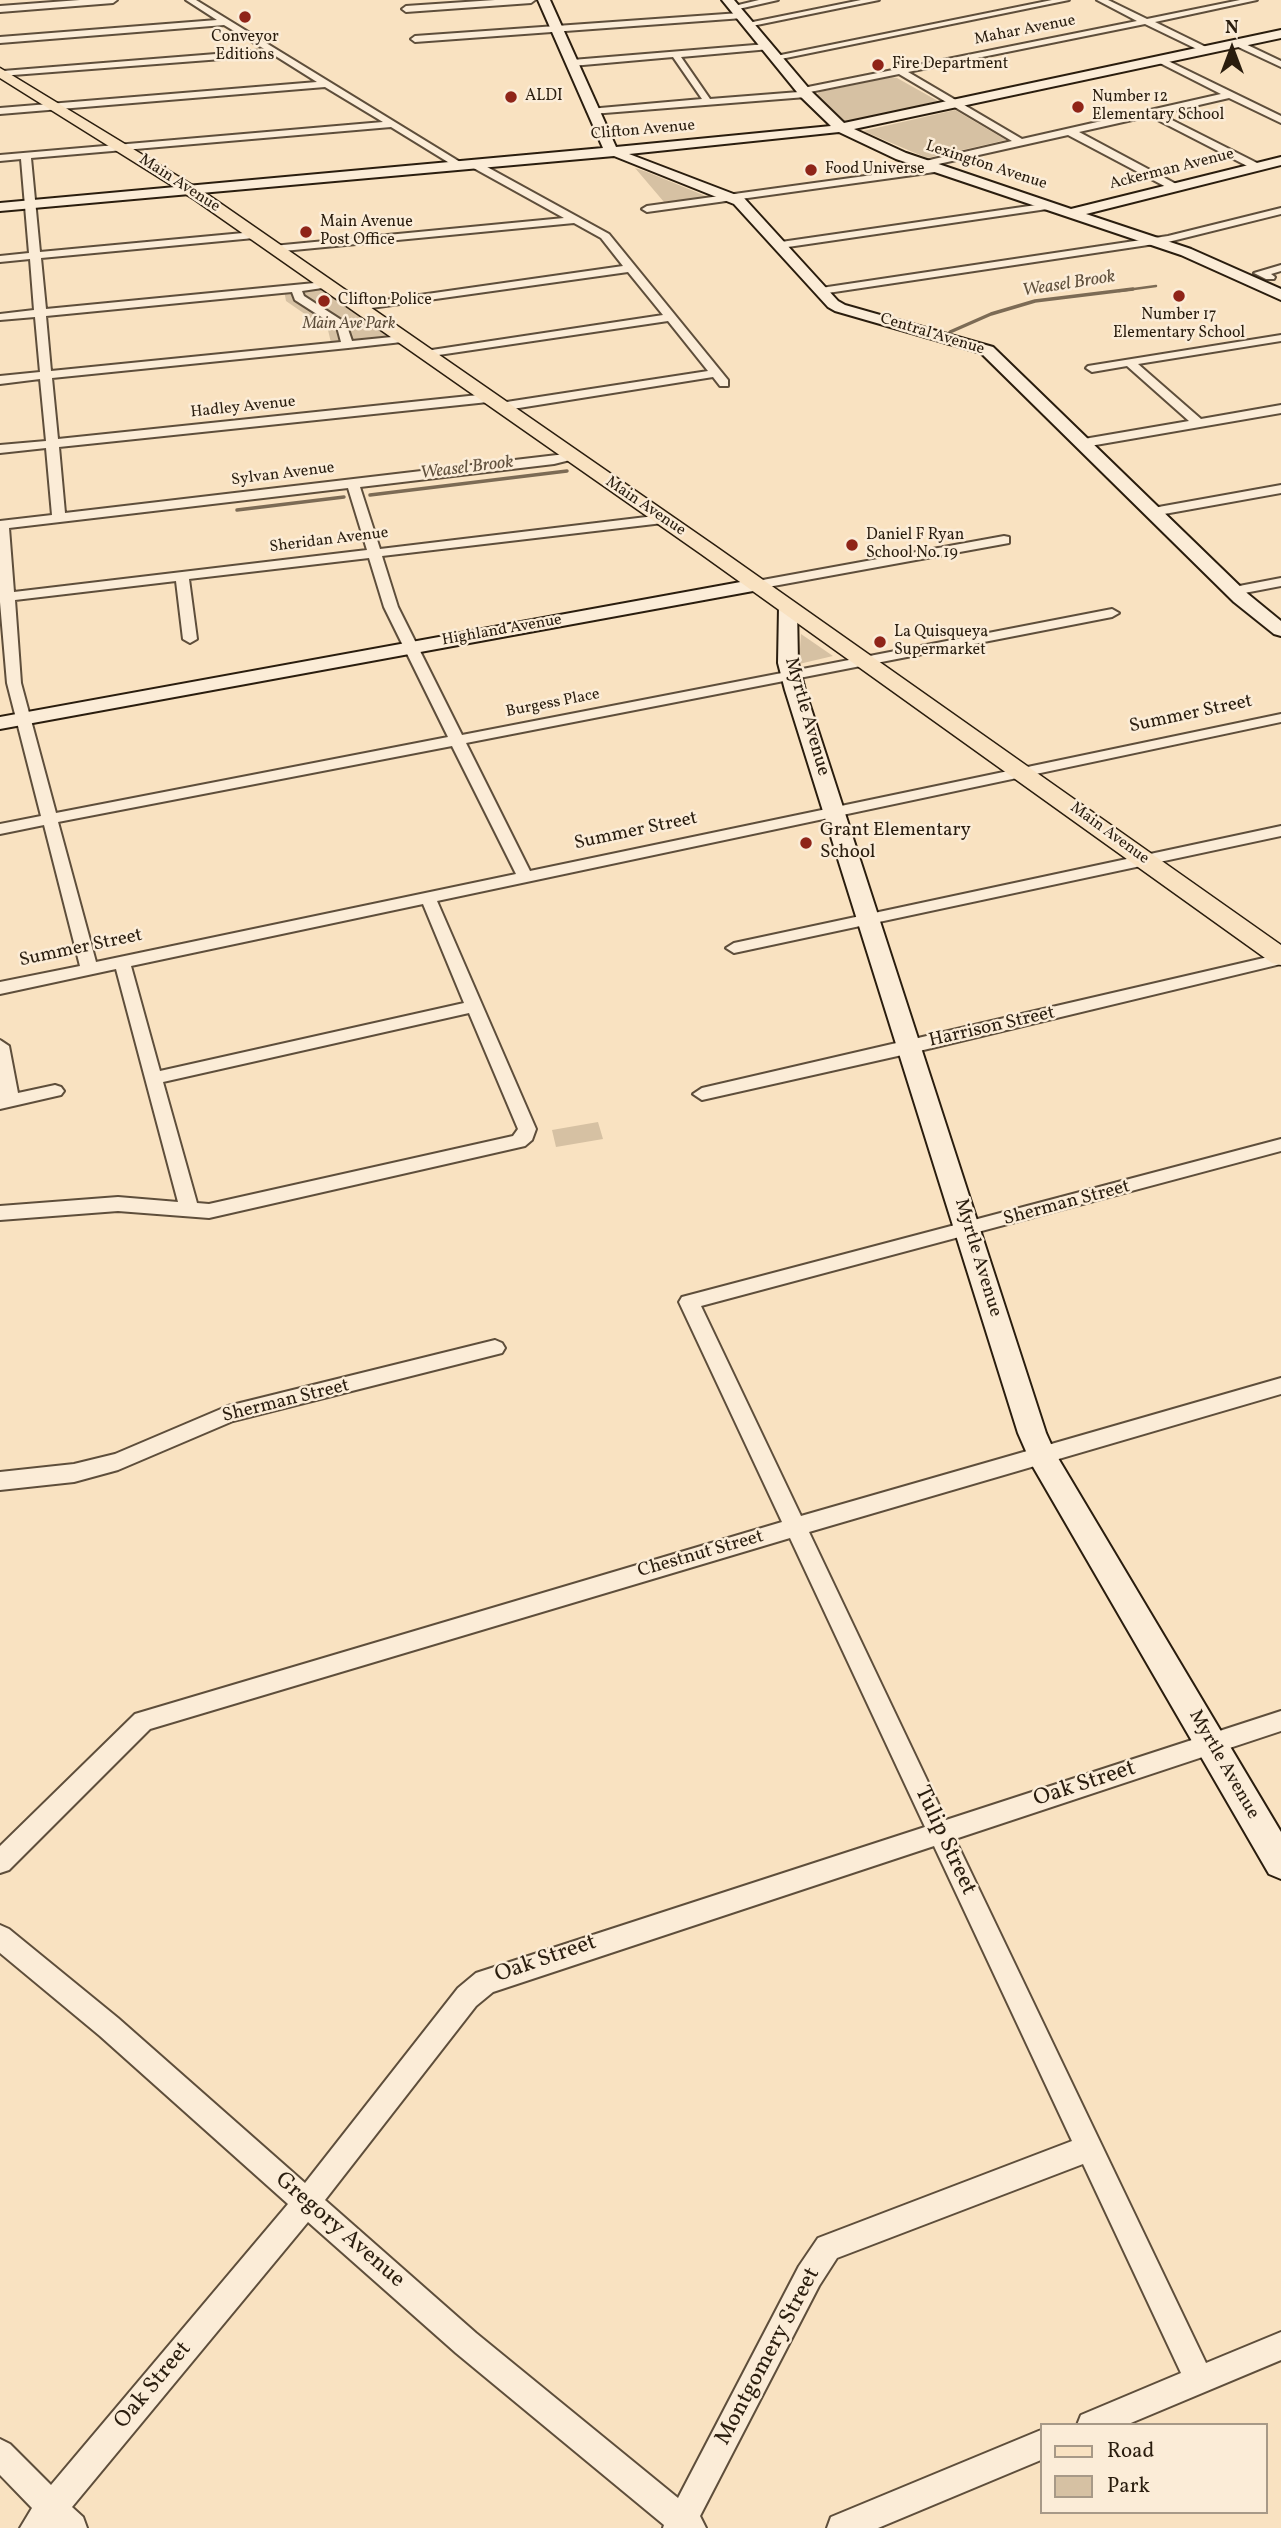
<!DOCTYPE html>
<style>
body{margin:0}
#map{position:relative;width:1281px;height:2528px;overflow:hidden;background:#f9e2c1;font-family:Vollkorn,serif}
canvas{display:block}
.legend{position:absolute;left:1040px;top:2423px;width:228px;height:91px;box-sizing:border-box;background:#fbecd7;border:2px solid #a79987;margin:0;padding:9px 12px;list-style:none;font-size:21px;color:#2a1d0e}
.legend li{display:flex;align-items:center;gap:14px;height:35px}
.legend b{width:35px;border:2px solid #a79987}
.north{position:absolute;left:1197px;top:14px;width:70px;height:70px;-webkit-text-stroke:5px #fbecd7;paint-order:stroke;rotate:0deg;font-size:19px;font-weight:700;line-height:28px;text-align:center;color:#2a1d0e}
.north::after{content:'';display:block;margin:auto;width:24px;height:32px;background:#2a1d0e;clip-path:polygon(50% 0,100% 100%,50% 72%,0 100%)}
</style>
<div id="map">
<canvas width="1281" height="2528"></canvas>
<ul class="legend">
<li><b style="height:9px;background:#f9e2c1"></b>Road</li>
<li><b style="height:19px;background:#d6c1a3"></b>Park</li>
</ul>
<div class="north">N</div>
</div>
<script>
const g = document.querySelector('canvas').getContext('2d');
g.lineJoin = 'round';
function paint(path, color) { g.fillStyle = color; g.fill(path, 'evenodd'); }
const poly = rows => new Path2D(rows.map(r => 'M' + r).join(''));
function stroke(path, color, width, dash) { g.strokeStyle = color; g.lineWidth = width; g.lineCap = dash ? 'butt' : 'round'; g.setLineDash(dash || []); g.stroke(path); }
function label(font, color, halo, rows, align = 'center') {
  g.font = font + ' Vollkorn,serif'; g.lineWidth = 5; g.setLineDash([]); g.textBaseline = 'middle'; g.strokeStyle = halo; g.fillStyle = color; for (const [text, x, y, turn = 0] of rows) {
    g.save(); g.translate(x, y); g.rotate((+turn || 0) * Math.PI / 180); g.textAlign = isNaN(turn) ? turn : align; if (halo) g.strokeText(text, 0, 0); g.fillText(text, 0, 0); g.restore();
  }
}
const green = poly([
 [891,77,897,78,938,101,849,122,844,121,817,95,819,92],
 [955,110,1006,140,927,158,863,131],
 [635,168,647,172,708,197,664,202],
 [325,285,402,339,332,347,328,330,286,301,284,290],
 [801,634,833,656,799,664],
 [598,1122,603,1139,556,1147,552,1130]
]);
const streamFar1 = poly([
 [1119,291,1156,286]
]);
const stream = poly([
 [950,332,991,314,1035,301,1133,289],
 [370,495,567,471],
 [237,510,344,497]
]);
const street = poly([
 [80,0,117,0,113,3,0,12,0,6,80,0],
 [186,0,196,0,465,165,456,167,391,127,31,158,40,252,254,232,259,235,254,238,41,258,46,309,325,282,329,283,329,287,302,291,304,296,346,323,352,341,402,336,408,339,402,342,348,348,52,378,58,439,488,394,494,398,488,402,59,447,65,513,574,453,574,459,554,464,360,487,380,549,663,515,669,519,663,523,382,556,398,607,462,735,1112,609,1119,613,1112,617,466,743,530,871,1281,714,1281,722,437,901,536,1129,532,1140,525,1146,209,1218,118,1211,0,1220,0,1206,118,1197,178,1202,116,969,0,994,0,982,80,966,44,825,0,834,0,824,41,816,7,683,0,602,0,521,52,515,46,448,0,453,0,445,46,441,40,379,0,384,0,376,40,372,35,317,0,320,0,314,34,310,30,259,0,262,0,256,29,253,21,159,0,161,0,155,383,122,325,87,0,114,0,108,317,82,274,55,0,76,0,72,3,71,266,50,224,25,0,43,0,37,217,20,186,0],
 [292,292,295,300,337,327,341,342,51,371,46,316,292,292],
 [348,488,367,550,14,592,9,528,348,488],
 [369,558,384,607,448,737,56,813,21,683,15,600,176,581,183,639,190,643,197,639,189,579,369,558],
 [452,746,516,874,96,962,58,822,452,746],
 [423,904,464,1003,160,1071,131,966,423,904],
 [469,1013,518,1129,513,1136,209,1204,197,1203,163,1082,469,1013],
 [495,0,535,0,531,3,406,12,402,9,406,6,495,0],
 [759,0,778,0,734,10,730,7,759,0],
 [861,0,879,0,747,27,743,24,861,0],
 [1052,0,1069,0,776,60,771,57,1052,0],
 [1097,0,1108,0,1147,19,1240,0,1257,0,1155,22,1208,48,1210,50,1205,53,1145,24,908,72,1022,139,1221,94,1154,60,1162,58,1281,116,1281,123,1229,98,1160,114,1261,165,1261,169,1253,169,1150,116,1079,132,1178,185,1178,189,1170,189,1068,135,925,167,921,166,921,162,1012,141,899,74,810,92,806,97,592,114,587,111,589,109,702,99,673,57,572,66,567,63,572,60,767,44,770,45,770,49,681,57,710,99,799,92,803,88,1137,21,1097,0],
 [740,13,744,16,743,18,415,42,411,39,415,36,740,13],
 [1237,40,1281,61,1281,67,1234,45,1233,43,1237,40],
 [470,162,478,162,609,234,728,380,728,386,720,386,713,377,500,411,494,407,500,403,708,371,668,321,425,357,419,354,425,351,663,315,628,272,357,310,351,307,357,304,623,266,601,238,574,223,273,252,268,249,273,246,564,218,470,166,470,162],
 [938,166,942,167,942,171,647,212,642,209,647,206,938,166],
 [1050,203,1054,204,1054,208,781,248,776,245,781,242,1050,203],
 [1281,208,1281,214,1168,242,821,294,815,291,821,288,1168,236,1281,208],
 [1281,265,1281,271,1271,274,1275,277,1274,279,1266,279,1254,273,1281,265],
 [1281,335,1281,341,1138,364,1201,419,1281,405,1281,413,1084,447,1078,443,1084,439,1189,421,1127,366,1092,372,1086,368,1088,366,1281,335],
 [1281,485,1281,493,1153,516,1147,512,1153,508,1281,485],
 [1004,536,1009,537,1009,543,757,589,750,585,757,581,1004,536],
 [1281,578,1281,586,1234,595,1227,591,1234,587,1281,578],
 [1281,826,1281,836,734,953,726,948,734,943,1281,826],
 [1281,954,1281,964,911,1053,702,1100,693,1094,702,1088,1281,954],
 [0,1040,9,1046,18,1093,55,1085,61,1087,64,1091,61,1095,0,1109,0,1040],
 [1281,1139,1281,1151,701,1306,801,1516,1281,1378,1281,1394,809,1532,946,1820,1281,1711,1281,1731,955,1839,1206,2363,1281,2332,1281,2360,1126,2425,1077,2425,1081,2415,1181,2373,1083,2164,837,2258,819,2286,700,2516,706,2528,663,2528,664,2525,456,2353,308,2222,72,2507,83,2517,87,2528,20,2528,32,2508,0,2475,0,2439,10,2444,51,2485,288,2204,100,2036,0,1953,0,1925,9,1929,118,2018,305,2183,458,1988,476,1973,925,1827,790,1538,150,1729,9,1870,0,1873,0,1846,135,1714,782,1522,679,1302,682,1297,1281,1139],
 [934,1846,1072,2141,818,2238,799,2266,678,2498,476,2333,325,2200,476,2006,493,1992,934,1846],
 [495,1340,502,1343,505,1348,502,1353,233,1421,118,1470,74,1482,0,1490,0,1472,74,1464,115,1454,228,1406,495,1340],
 [1041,2430,1041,2460,878,2528,827,2528,831,2517,1041,2430]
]);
const secondary = poly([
 [538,0,550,0,616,147,831,126,801,97,722,0,734,0,811,91,844,123,1281,30,1281,38,854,129,906,153,1071,209,1281,157,1281,165,1086,214,1191,249,1281,289,1281,300,1181,255,896,159,839,132,629,154,744,198,838,301,845,305,993,347,1248,594,1281,621,1281,636,1274,634,1234,602,981,353,835,311,828,307,734,204,614,156,0,211,0,203,603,148,538,0],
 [757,579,766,585,764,589,0,729,0,717,757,579],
 [788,601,797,607,798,663,805,690,1046,1433,1055,1453,1281,1832,1281,1879,1269,1874,1032,1465,1018,1433,785,690,778,663,779,607,788,601]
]);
const primary = poly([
 [0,68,207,194,715,546,1281,945,1281,965,1272,963,701,554,195,200,0,78,0,68]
]);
const markers = [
 [245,17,7,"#8f2418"],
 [878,65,7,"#8f2418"],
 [511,97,7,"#8f2418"],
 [1078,107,7,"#8f2418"],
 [811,170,7,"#8f2418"],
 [306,232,7,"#8f2418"],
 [1179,296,7,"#8f2418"],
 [324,301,7,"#8f2418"],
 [852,545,7,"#8f2418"],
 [880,642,7,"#8f2418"],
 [806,843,7,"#8f2418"]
];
const farStreetnames = [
 ["Mahar Avenue",1025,31,-11],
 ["Clifton Avenue",643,131,-5],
 ["Lexington Avenue",986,166,18],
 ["Ackerman Avenue",1172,170,-14],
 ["Main Avenue",179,184,33],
 ["Central Avenue",932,335,17],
 ["Hadley Avenue",243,408,-6],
 ["Sylvan Avenue",283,475,-7],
 ["Main Avenue",645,507,34],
 ["Sheridan Avenue",329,541,-7],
 ["Highland Avenue",502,631,-10],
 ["Burgess Place",553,704,-11],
 ["Main Avenue",1109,834,36]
];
const farPoinames = [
 ["Conveyor",245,38,"center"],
 ["Editions",245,56,"center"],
 ["Fire Department",892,65],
 ["ALDI",525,97],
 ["Number 12",1092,98],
 ["Elementary School",1092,116],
 ["Food Universe",825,170],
 ["Main Avenue",320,223],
 ["Post Office",320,241],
 ["Clifton Police",338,301],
 ["Number 17",1179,316,"center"],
 ["Elementary School",1179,334,"center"],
 ["Daniel F Ryan",866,536],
 ["School No. 19",866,554],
 ["La Quisqueya",894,633],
 ["Supermarket",894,651]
];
const farParknames = [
 ["Main Ave Park",349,325]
];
const farWaternames = [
 ["Weasel Brook",1069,285,-9],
 ["Weasel Brook",467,469,-7]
];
const streetNames = [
 ["Summer Street",1191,715,-12],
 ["Myrtle Avenue",806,717,74],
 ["Summer Street",636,832,-12],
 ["Summer Street",81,949,-12],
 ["Harrison Street",992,1028,-13],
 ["Sherman Street",1067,1204,-15],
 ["Myrtle Avenue",977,1258,73],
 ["Sherman Street",286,1402,-14],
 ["Chestnut Street",701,1555,-16],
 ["Myrtle Avenue",1223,1765,60]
];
const poiNames = [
 ["Grant Elementary",820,832],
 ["School",820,854]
];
const nearStreetnames = [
 ["Oak Street",1085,1785,-18],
 ["Tulip Street",944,1841,65],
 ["Oak Street",546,1960,-19],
 ["Gregory Avenue",339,2231,41],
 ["Montgomery Street",769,2357,-62],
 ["Oak Street",154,2386,-50]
];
paint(green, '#d6c1a3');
stroke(streamFar1, '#7c6b55', 2.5);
stroke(stream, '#7c6b55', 3.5);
stroke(street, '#5e4e3b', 4);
stroke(secondary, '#2a1d0e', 4);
stroke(primary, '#2a1d0e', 3);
paint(street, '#fbecd7');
paint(secondary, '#fbecd7');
paint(primary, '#f9e2c1');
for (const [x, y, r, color] of markers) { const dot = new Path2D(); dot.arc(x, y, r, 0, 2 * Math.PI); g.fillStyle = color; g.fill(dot); stroke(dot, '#fbecd7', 2.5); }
label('16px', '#2a1d0e', '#fbecd7', farStreetnames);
label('16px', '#2a1d0e', '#fbecd7', farPoinames, 'left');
label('italic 16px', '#5e4e3b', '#fbecd7', farParknames);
label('italic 18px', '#61513d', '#fbecd7', farWaternames);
label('19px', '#2a1d0e', '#fbecd7', streetNames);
label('19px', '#2a1d0e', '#fbecd7', poiNames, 'left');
label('23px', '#2a1d0e', '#fbecd7', nearStreetnames);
</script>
